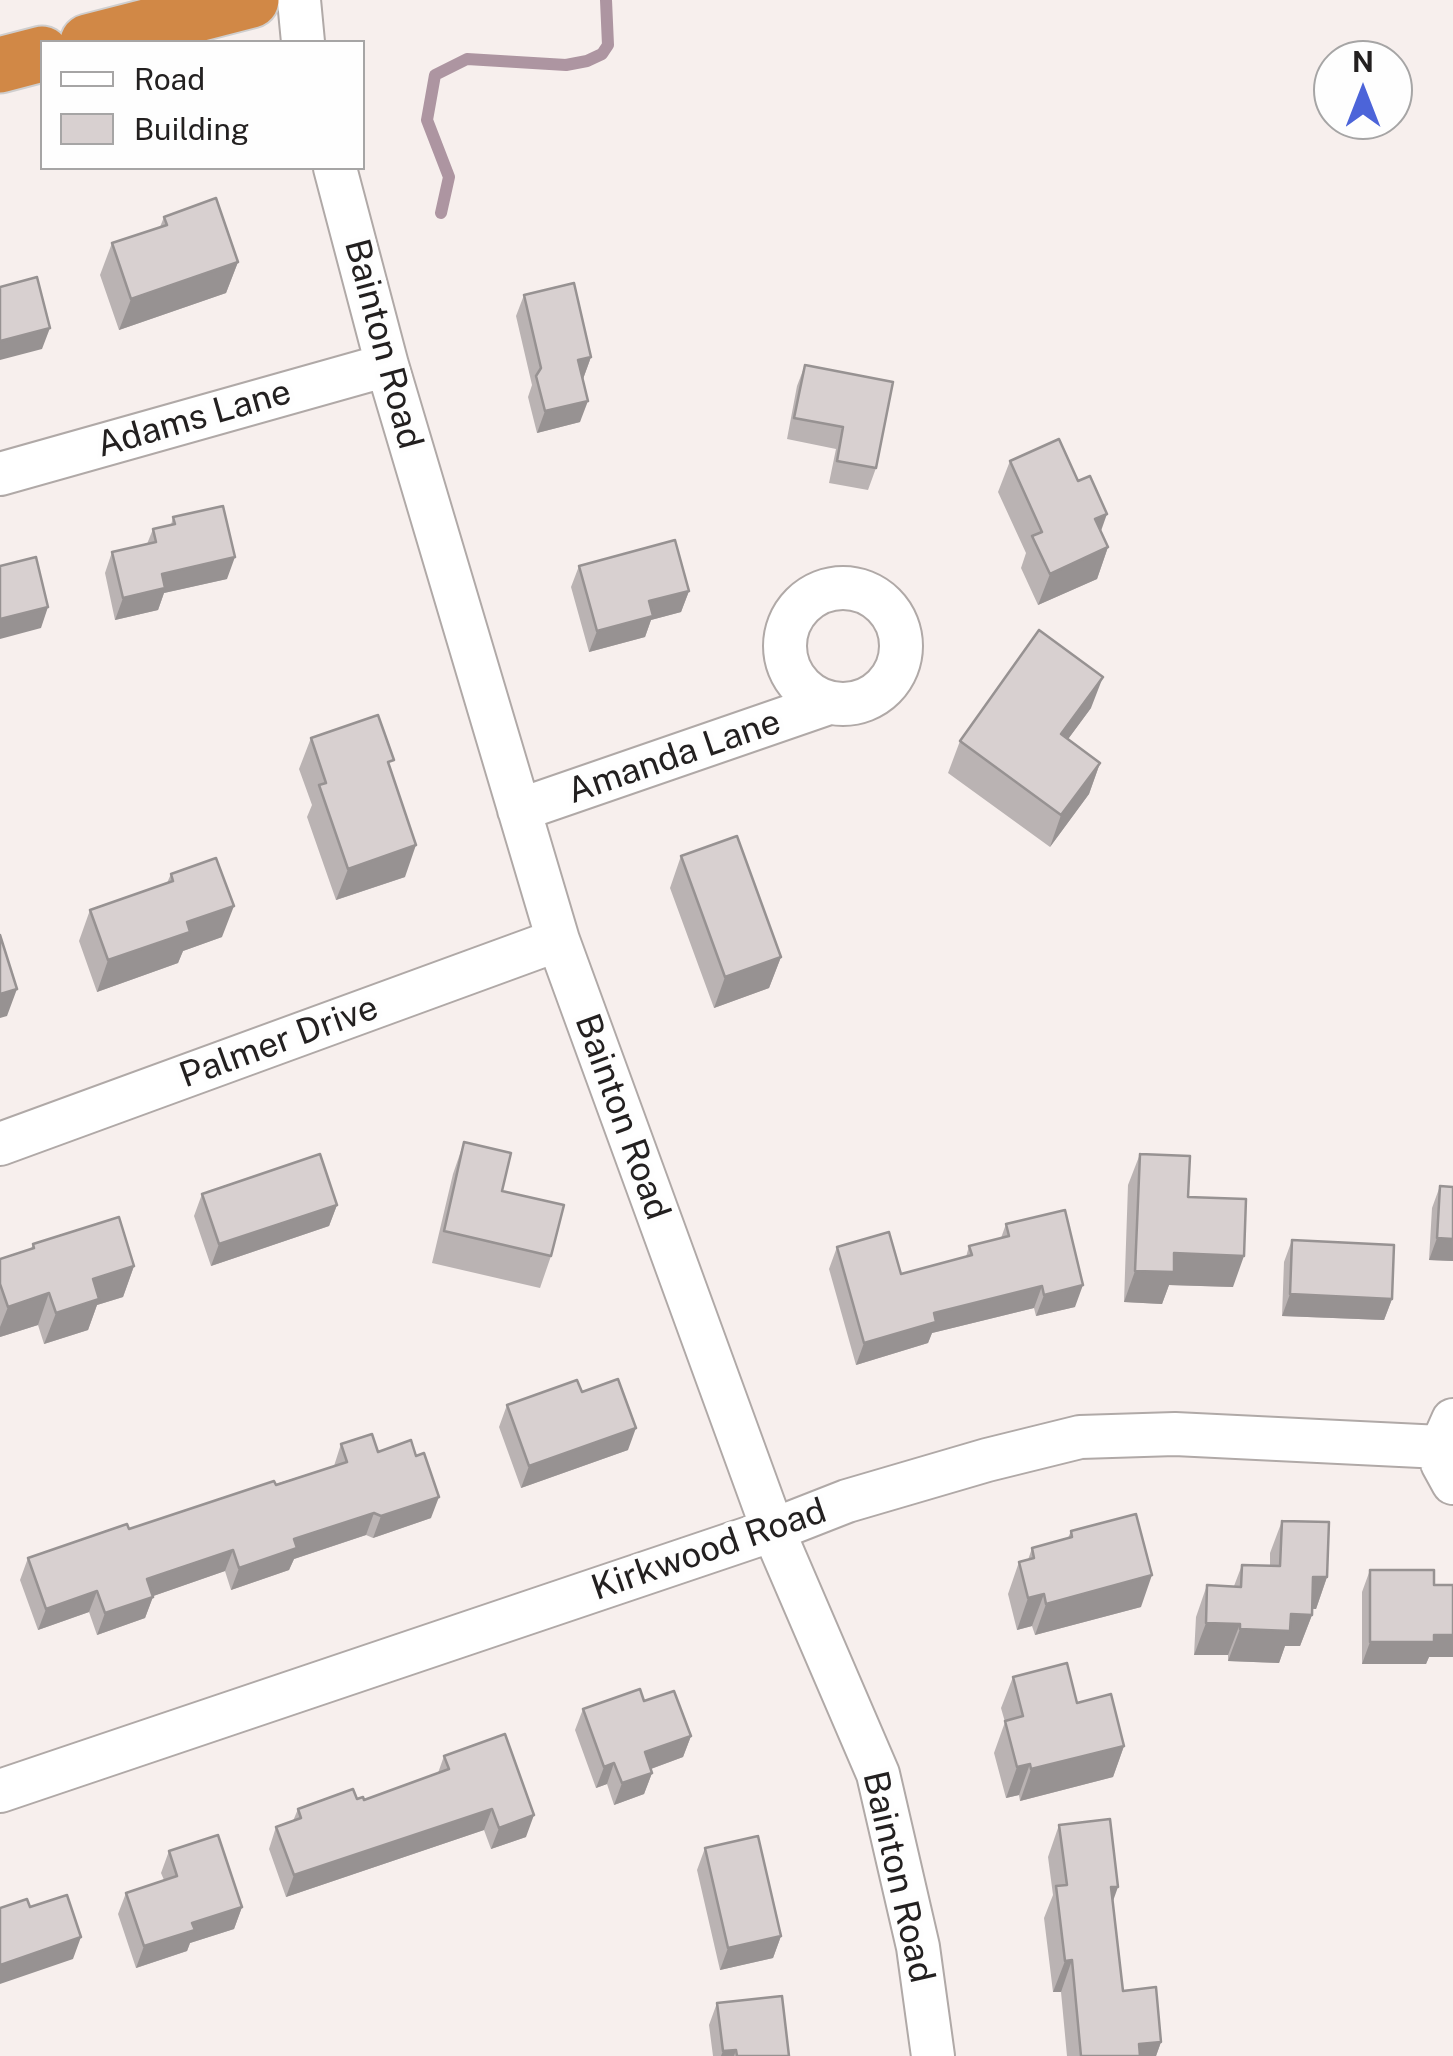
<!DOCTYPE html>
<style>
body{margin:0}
#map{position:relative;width:1453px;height:2056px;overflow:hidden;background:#f7efed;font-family:"Public Sans",sans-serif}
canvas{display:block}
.legend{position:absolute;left:40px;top:40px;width:325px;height:130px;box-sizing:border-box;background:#fefefe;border:2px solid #a6a5a5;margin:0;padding:12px 18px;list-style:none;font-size:30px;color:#232020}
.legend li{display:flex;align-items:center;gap:20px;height:50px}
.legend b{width:50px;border:2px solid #a6a5a5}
.north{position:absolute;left:1313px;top:40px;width:100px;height:100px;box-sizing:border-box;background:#fefefe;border:2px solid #a6a5a5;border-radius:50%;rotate:0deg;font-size:28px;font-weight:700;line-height:40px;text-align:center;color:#232020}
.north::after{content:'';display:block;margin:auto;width:35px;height:45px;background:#4c64d9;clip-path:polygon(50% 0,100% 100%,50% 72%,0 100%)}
</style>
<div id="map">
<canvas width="1453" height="2056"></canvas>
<ul class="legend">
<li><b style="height:12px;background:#fff"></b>Road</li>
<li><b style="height:28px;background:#d8d0d0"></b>Building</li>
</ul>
<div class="north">N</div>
</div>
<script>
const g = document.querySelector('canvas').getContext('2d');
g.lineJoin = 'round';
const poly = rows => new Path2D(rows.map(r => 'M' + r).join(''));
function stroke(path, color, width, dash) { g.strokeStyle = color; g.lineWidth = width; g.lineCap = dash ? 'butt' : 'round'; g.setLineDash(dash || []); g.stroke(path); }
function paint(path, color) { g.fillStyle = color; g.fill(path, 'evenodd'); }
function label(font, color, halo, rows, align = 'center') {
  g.font = font + ' "Public Sans",sans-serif'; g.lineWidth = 10; g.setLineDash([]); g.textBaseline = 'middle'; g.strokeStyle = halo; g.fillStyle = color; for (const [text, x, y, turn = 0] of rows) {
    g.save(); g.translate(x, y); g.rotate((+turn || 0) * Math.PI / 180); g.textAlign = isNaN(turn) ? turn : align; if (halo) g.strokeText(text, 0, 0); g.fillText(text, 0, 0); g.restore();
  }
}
const stream = poly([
 [441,213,449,177,427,120,435,75,467,59,566,65,587,61,602,54,608,45,606,0]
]);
const street = poly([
 [299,0,303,42],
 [335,168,387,365,558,940,773,1530,878,1774,918,1947,933,2056],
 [0,474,387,365],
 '785 646a58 58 0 1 1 116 0a58 58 0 1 1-116 0Z',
 [519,810,829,703],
 [0,1144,558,940],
 [1453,1420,1441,1447,1442,1463,1453,1483],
 [0,1791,773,1530,847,1501,987,1460,1080,1437,1175,1434,1441,1447]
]);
const highway = poly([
 [88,42,251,0],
 [0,65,42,54]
]);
const wall = poly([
 [164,217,238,262,226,293,119,330,100,275,112,243,160,227],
 [524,295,591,357,583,379,580,422,537,433,528,397,532,385,516,316],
 [805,365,876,468,868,490,829,483,836,449,787,439,797,386],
 [1010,461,1101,531,1108,547,1097,579,1038,605,1021,568,1026,553,998,492],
 [173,517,227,579,164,593,158,610,115,620,105,573,112,552,147,544,153,529,171,525],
 [579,566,689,591,681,612,651,620,645,637,589,652,571,587],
 [1091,708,1068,739,1100,763,1089,794,1050,847,948,773,960,741],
 [311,738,405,877,336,900,307,817,312,805,299,769],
 [681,856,781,957,769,988,714,1008,670,888],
 [171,874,222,937,183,951,178,963,97,992,79,941,90,910,167,883],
 [464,1142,551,1256,540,1288,432,1263,453,1174],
 [1140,1154,1188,1197,1233,1287,1169,1285,1162,1304,1124,1302,1128,1185],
 [1440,1186,1453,1187,1453,1261,1429,1260,1432,1208],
 [202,1194,337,1205,329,1226,211,1266,194,1216],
 [1006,1224,1075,1307,1036,1316,1034,1308,932,1333,928,1343,856,1365,829,1269,837,1247,901,1274,966,1257,969,1246,1001,1238],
 [1292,1240,1392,1299,1384,1320,1282,1316,1284,1262],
 [33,1244,134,1266,123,1297,97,1305,88,1330,44,1344,38,1325,0,1337,0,1259,31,1249],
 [582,1392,628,1450,521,1488,499,1427,507,1405],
 [341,1444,378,1452,431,1518,373,1538,366,1535,294,1559,289,1570,231,1590,225,1571,153,1596,145,1618,97,1635,89,1612,38,1630,20,1580,28,1558,129,1529,334,1466],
 [1282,1521,1327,1577,1316,1609,1312,1609,1312,1615,1300,1646,1285,1646,1279,1663,1228,1661,1228,1655,1194,1655,1196,1617,1207,1585,1234,1586,1242,1565,1270,1566,1270,1553],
 [1071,1531,1141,1607,1035,1635,1032,1626,1017,1630,1008,1594,1019,1562,1028,1560,1032,1548,1068,1538],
 [1370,1570,1434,1585,1453,1657,1429,1657,1426,1664,1362,1664,1362,1592],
 [1013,1677,1077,1703,1124,1746,1113,1777,1020,1801,1019,1795,1006,1798,994,1753,1005,1722,1001,1708],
 [583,1709,691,1736,683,1757,651,1769,652,1773,644,1794,614,1805,607,1784,596,1788,575,1730],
 [444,1756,526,1837,491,1849,484,1830,286,1897,269,1849,276,1827,293,1821,298,1809,364,1800,438,1773],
 [1059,1825,1113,1902,1123,1991,1161,2042,1156,2056,1067,2056,1061,1992,1053,1992,1044,1918,1053,1895,1048,1857],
 [705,1848,781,1936,773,1958,720,1970,697,1870],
 [169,1851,242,1907,234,1929,190,1943,187,1951,136,1968,118,1914,126,1893,164,1880,161,1873],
 [717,2003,789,2056,713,2056,709,2025]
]);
const shadedWall = poly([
 [238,262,226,293,119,330,131,299],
 [50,328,42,349,0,360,0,341],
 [591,357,583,379,578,360],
 [588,401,580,422,537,433,545,411],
 [1107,514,1096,545,1095,519],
 [1108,547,1097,579,1038,605,1050,574],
 [235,557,227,579,164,593,158,610,115,620,123,598,162,574],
 [689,591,681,612,651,620,645,637,589,652,597,631,649,601],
 [48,607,41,628,0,639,0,619],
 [1103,677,1091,708,1049,765,1061,734],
 [1100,763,1089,794,1050,847,1061,815],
 [416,845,405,877,336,900,348,869],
 [234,906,222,937,183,951,178,963,97,992,108,960,187,922],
 [781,957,769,988,714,1008,725,977],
 [17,989,7,1016,0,1018,0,994],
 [337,1205,329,1226,211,1266,219,1244],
 [1437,1238,1453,1239,1453,1261,1429,1260],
 [1174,1253,1244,1256,1233,1287,1169,1285,1162,1304,1124,1302,1135,1271],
 [134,1266,123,1297,97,1305,88,1330,44,1344,56,1313,93,1279],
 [1083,1285,1075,1307,1036,1316,1044,1295],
 [1042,1286,1034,1308,932,1333,928,1343,856,1365,864,1343,934,1313],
 [49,1293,38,1325,0,1337,0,1327,8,1307],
 [1290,1294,1392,1299,1384,1320,1282,1316],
 [636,1428,628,1450,521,1488,529,1466],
 [439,1497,431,1518,373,1538,381,1516],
 [374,1513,366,1535,294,1559,289,1570,231,1590,239,1568,294,1539],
 [233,1550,225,1571,139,1601,147,1579],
 [1152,1575,1141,1607,1035,1635,1046,1604],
 [1313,1577,1327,1577,1316,1609,1302,1608],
 [97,1591,89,1612,38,1630,46,1609],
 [1044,1594,1032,1626,1017,1630,1028,1598],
 [153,1597,145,1618,97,1635,105,1613],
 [1291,1614,1312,1615,1300,1646,1285,1646,1279,1663,1228,1661,1240,1629],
 [1206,1623,1240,1624,1228,1655,1194,1655],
 [1434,1635,1453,1635,1453,1657,1429,1657,1426,1664,1362,1664,1370,1642],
 [691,1736,683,1757,637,1774,645,1752],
 [1124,1746,1113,1777,1020,1801,1031,1769],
 [614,1763,607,1784,596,1788,604,1767],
 [1030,1764,1019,1795,1006,1798,1017,1767],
 [652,1773,644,1794,614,1805,622,1783],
 [492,1809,484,1830,286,1897,294,1875],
 [534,1815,526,1837,491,1849,499,1828],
 [1111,1887,1118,1887,1107,1918],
 [242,1907,234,1929,190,1943,187,1951,136,1968,144,1946,192,1923],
 [781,1936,773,1958,720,1970,728,1948],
 [81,1937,73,1959,0,1984,0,1965],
 [1072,1960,1061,1992,1053,1992,1065,1961],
 [1161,2042,1156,2056,1135,2056,1139,2044],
 [736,2050,734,2056,721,2056,723,2051]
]);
const building = poly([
 [216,198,238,262,131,299,112,243,167,225,164,217,216,198],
 [37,277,50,328,0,341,0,287,37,277],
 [574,283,591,357,578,360,588,401,545,411,536,376,541,368,524,295,574,283],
 [805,365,893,382,876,468,837,461,843,427,794,418,805,365],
 [1059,439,1078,481,1090,476,1107,514,1095,519,1108,547,1050,574,1032,536,1042,532,1010,461,1059,439],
 [223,506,235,557,162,574,165,588,123,598,112,552,156,542,153,529,175,524,173,517,223,506],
 [675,540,689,591,649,601,653,616,597,631,579,566,675,540],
 [36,557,48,607,0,619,0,566,36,557],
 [1039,630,1103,677,1061,734,1100,763,1061,815,960,741,1039,630],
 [378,715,394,760,388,762,416,845,348,869,319,785,326,783,311,738,378,715],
 [737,836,781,957,725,977,681,856,737,836],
 [216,858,234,906,187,922,190,932,108,960,90,910,173,881,171,874,216,858],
 [0,935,17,989,0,994,0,935],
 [464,1142,511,1153,502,1191,564,1205,551,1256,444,1231,464,1142],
 [320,1154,337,1205,219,1244,202,1194,320,1154],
 [1140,1154,1190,1156,1188,1197,1246,1199,1244,1256,1174,1253,1174,1272,1135,1271,1140,1154],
 [1440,1186,1453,1187,1453,1239,1437,1238,1440,1186],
 [1065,1210,1083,1285,1044,1295,1042,1286,934,1313,936,1322,864,1343,837,1247,889,1232,901,1274,972,1255,969,1246,1009,1236,1006,1224,1065,1210],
 [119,1217,134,1266,93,1279,99,1299,56,1313,49,1293,8,1307,0,1284,0,1259,34,1248,33,1244,119,1217],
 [1292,1240,1394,1245,1392,1299,1290,1294,1292,1240],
 [618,1379,636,1428,529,1466,507,1405,577,1380,582,1392,618,1379],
 [372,1434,378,1452,411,1440,416,1456,424,1453,439,1497,381,1516,374,1513,294,1539,297,1548,239,1568,233,1550,147,1579,153,1597,105,1613,97,1591,46,1609,28,1558,127,1524,129,1529,274,1481,276,1485,347,1462,341,1444,372,1434],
 [1136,1514,1152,1575,1046,1604,1044,1594,1028,1598,1019,1562,1034,1558,1032,1548,1072,1537,1071,1531,1136,1514],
 [1282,1521,1329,1522,1327,1577,1313,1577,1312,1615,1291,1614,1290,1631,1240,1629,1240,1624,1206,1623,1207,1585,1241,1587,1242,1565,1280,1566,1282,1521],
 [1370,1570,1434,1570,1434,1585,1453,1585,1453,1635,1434,1635,1434,1642,1370,1642,1370,1570],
 [1067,1663,1077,1703,1111,1694,1124,1746,1031,1769,1030,1764,1017,1767,1005,1721,1023,1716,1013,1677,1067,1663],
 [640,1689,644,1701,674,1691,691,1736,645,1752,652,1773,622,1783,614,1763,604,1767,583,1709,640,1689],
 [505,1734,534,1815,499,1828,492,1809,294,1875,276,1827,301,1818,298,1809,353,1789,357,1799,363,1797,364,1800,449,1769,444,1756,505,1734],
 [1110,1819,1118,1887,1111,1887,1123,1991,1156,1987,1161,2042,1139,2044,1140,2056,1081,2056,1072,1960,1065,1961,1056,1886,1067,1885,1059,1825,1110,1819],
 [218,1835,242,1907,192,1923,195,1930,144,1946,126,1893,177,1876,169,1851,218,1835],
 [758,1836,781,1936,728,1948,705,1848,758,1836],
 [67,1895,81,1937,0,1965,0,1908,27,1899,30,1907,67,1895],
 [782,1996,789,2056,737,2056,736,2050,723,2051,717,2003,782,1996]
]);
const streetNames = [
 ["Bainton Road",383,344,75],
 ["Adams Lane",194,419,-16],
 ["Amanda Lane",674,757,-19],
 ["Palmer Drive",279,1042,-20],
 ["Bainton Road",622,1117,70],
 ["Kirkwood Road",709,1550,-19],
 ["Bainton Road",898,1877,77]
];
stroke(stream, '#ad95a1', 12);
stroke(street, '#b0a9a7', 46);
stroke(highway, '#cfcece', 59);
stroke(street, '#fff', 42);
stroke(highway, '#d18846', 55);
paint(wall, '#bab3b3');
paint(shadedWall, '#979292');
paint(building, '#d8d0d0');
stroke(building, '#979292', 2.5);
label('35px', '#232020', '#fefefe', streetNames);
</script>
